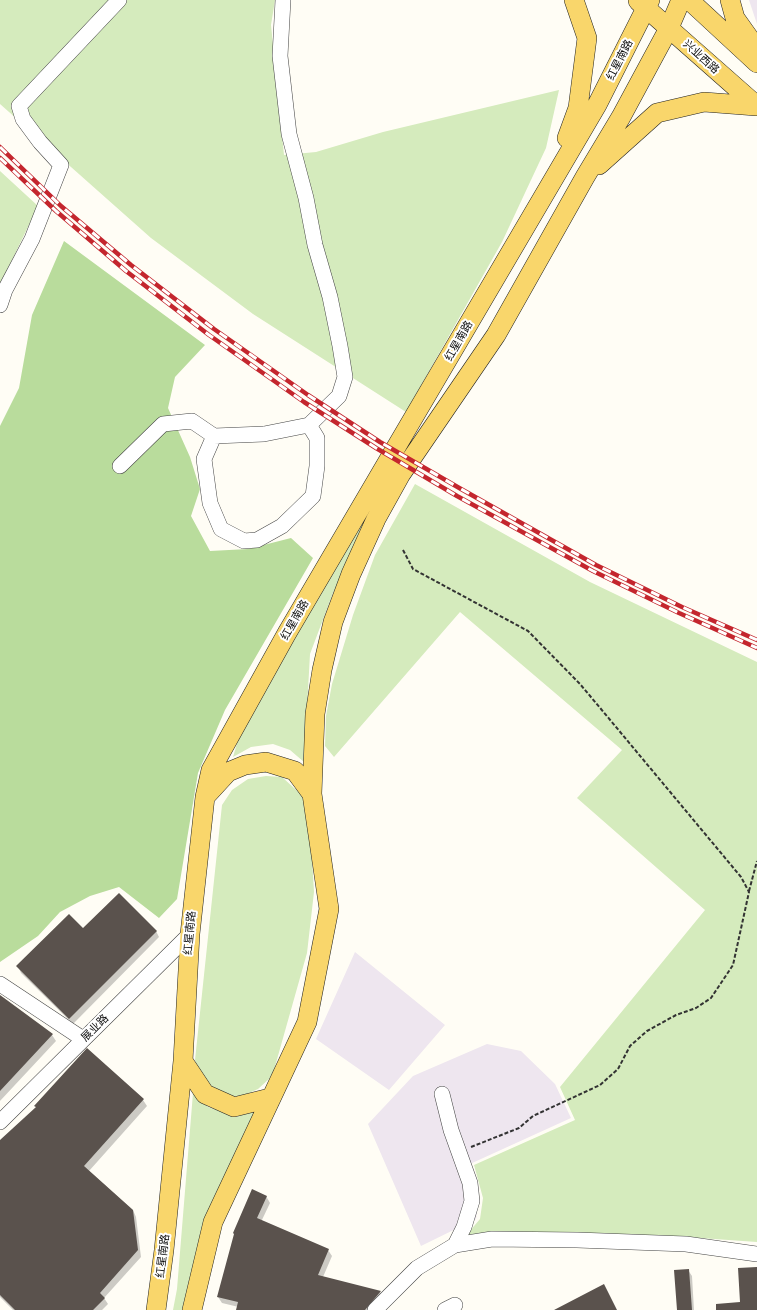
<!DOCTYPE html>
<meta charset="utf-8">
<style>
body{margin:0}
canvas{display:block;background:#fffdf5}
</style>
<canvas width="757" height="1310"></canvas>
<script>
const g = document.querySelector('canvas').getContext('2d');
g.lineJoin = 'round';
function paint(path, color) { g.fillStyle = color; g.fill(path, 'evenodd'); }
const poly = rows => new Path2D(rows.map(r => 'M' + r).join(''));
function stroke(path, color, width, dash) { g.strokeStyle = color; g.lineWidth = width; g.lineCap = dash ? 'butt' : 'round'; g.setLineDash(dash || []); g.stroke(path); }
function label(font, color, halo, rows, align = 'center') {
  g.font = font + ' "Roboto Serif","Noto Sans SC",serif'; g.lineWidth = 4; g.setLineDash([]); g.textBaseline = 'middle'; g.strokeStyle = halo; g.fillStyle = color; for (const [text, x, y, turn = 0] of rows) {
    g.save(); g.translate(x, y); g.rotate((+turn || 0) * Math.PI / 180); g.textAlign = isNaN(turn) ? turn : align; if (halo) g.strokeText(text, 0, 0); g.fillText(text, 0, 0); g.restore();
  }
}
const industrial = poly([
 [749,0,757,0,757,24],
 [355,952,445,1025,389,1090,316,1039],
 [487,1044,521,1051,555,1084,571,1118,470,1164,479,1197,476,1219,421,1246,368,1124,413,1076]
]);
const green = poly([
 [0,0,275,0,271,25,284,155,316,152,383,132,559,90,546,148,502,242,406,412,253,314,151,238,0,104],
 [0,171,38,206,0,285],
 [395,466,366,529,333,593,310,654,304,762,290,750,273,744,251,747,233,757,240,733],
 [415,484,590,582,757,662,757,1242,686,1237,464,1238,480,1219,483,1198,474,1165,575,1120,560,1087,705,910,577,798,622,750,460,612,334,757,325,746,326,716,332,684,353,615,375,555],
 [266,776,282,777,306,799,309,808,314,892,307,953,274,1070,269,1079,258,1089,242,1096,225,1096,211,1087,200,1074,195,1060,222,805,232,790,248,779],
 [193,1093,208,1107,237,1117,260,1106,184,1310,173,1310,177,1289]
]);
const forest = poly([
 [64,241,205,345,175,377,168,408,190,457,200,489,191,516,210,551,248,549,291,538,313,558,225,710,198,773,177,899,159,918,119,887,90,896,60,912,38,936,0,962,0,426,19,388,32,315]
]);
const shadow = poly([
 [156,931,159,937,73,1024,21,973,18,966],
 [0,996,52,1035,56,1041,0,1101],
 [87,1050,143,1100,147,1106,89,1171,133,1210,136,1217,141,1257,104,1298,108,1304,102,1310,13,1310,0,1297,0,1142,37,1108,35,1106],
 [266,1196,270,1203,261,1222,328,1250,332,1256,323,1277,380,1292,384,1298,373,1310,251,1310,222,1303,218,1297],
 [688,1270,692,1276,694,1310,678,1310]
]);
const building = poly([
 [119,893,157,931,69,1019,16,966,69,914,83,928],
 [0,995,53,1034,0,1091],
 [87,1048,144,1099,84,1166,133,1210,138,1250,100,1293,105,1298,93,1310,15,1310,0,1295,0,1140,36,1107,34,1106],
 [252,1189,267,1196,257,1218,329,1249,318,1275,381,1291,365,1310,236,1310,238,1302,217,1297,234,1234,233,1233],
 [757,1267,757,1310,716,1310,716,1304,740,1302,738,1268],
 [689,1269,692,1310,677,1310,674,1270],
 [604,1284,617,1310,554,1310]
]);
const path = poly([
 [403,550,413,569,528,631,580,684,601,709,741,877,749,892,733,965,711,998,696,1008,676,1015,647,1031,630,1046,618,1069,600,1085,533,1116,519,1128,471,1147],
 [749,891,757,861]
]);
const minor = poly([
 [0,305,5,290,32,239,61,165,40,142,23,119,19,106,119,0],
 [214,436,204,459,210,503,221,529,244,541,257,540,282,526,313,496,317,466,317,438,309,425],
 [120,466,163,424,192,421,214,436,264,434,309,425,339,396,345,377,340,346,330,297,315,245,306,198,289,134,280,56,283,0],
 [0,984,83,1039],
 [442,1094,451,1130,470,1183,472,1201,464,1227,455,1245],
 [0,1122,190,934],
 [375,1310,417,1268,455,1245,492,1239,577,1240,686,1244,757,1254],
 [445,1310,455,1305]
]);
const major = poly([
 [689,0,757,63],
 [730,0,735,18,757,49],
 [638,1,757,106],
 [567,138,578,108,587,38,574,0],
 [599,165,657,113,704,102,756,106],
 [205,797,228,772,245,765,266,762,295,771,312,794],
 [183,1061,205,1094,234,1107,270,1098],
 [156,1310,164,1250,183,1061,190,934,205,797,211,770,287,633,597,105,650,0],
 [192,1310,213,1222,307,1022,329,909,312,794,315,714,322,670,333,622,351,574,376,519,401,474,496,335,585,177,621,117,669,28,681,0]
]);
const rail = poly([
 [0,147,61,206,131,265,214,329,308,395,380,442,461,489,596,565,682,607,757,640],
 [0,158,56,211,126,271,209,335,304,402,376,448,457,496,593,571,679,613,757,648]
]);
const streetNames = [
 ["兴业西路",701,57,42],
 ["红星南路",620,60,-63],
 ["红星南路",459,341,-60],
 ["红星南路",295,620,-60],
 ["红星南路",190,933,-85],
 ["展业路",95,1028,-45],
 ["红星南路",163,1256,-83]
];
paint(industrial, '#eee6ef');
paint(green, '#d5ebbd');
paint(forest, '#b9dc9c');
paint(shadow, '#0003');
paint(building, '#5a524d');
stroke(minor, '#444', 16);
stroke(major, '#222', 20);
stroke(path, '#333', 2, [4, 2]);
stroke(minor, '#fff', 15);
stroke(major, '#f9d66b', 19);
stroke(rail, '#c4262e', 4.5);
stroke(rail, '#fff', 3, [9]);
label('11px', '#111', '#fff', streetNames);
</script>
